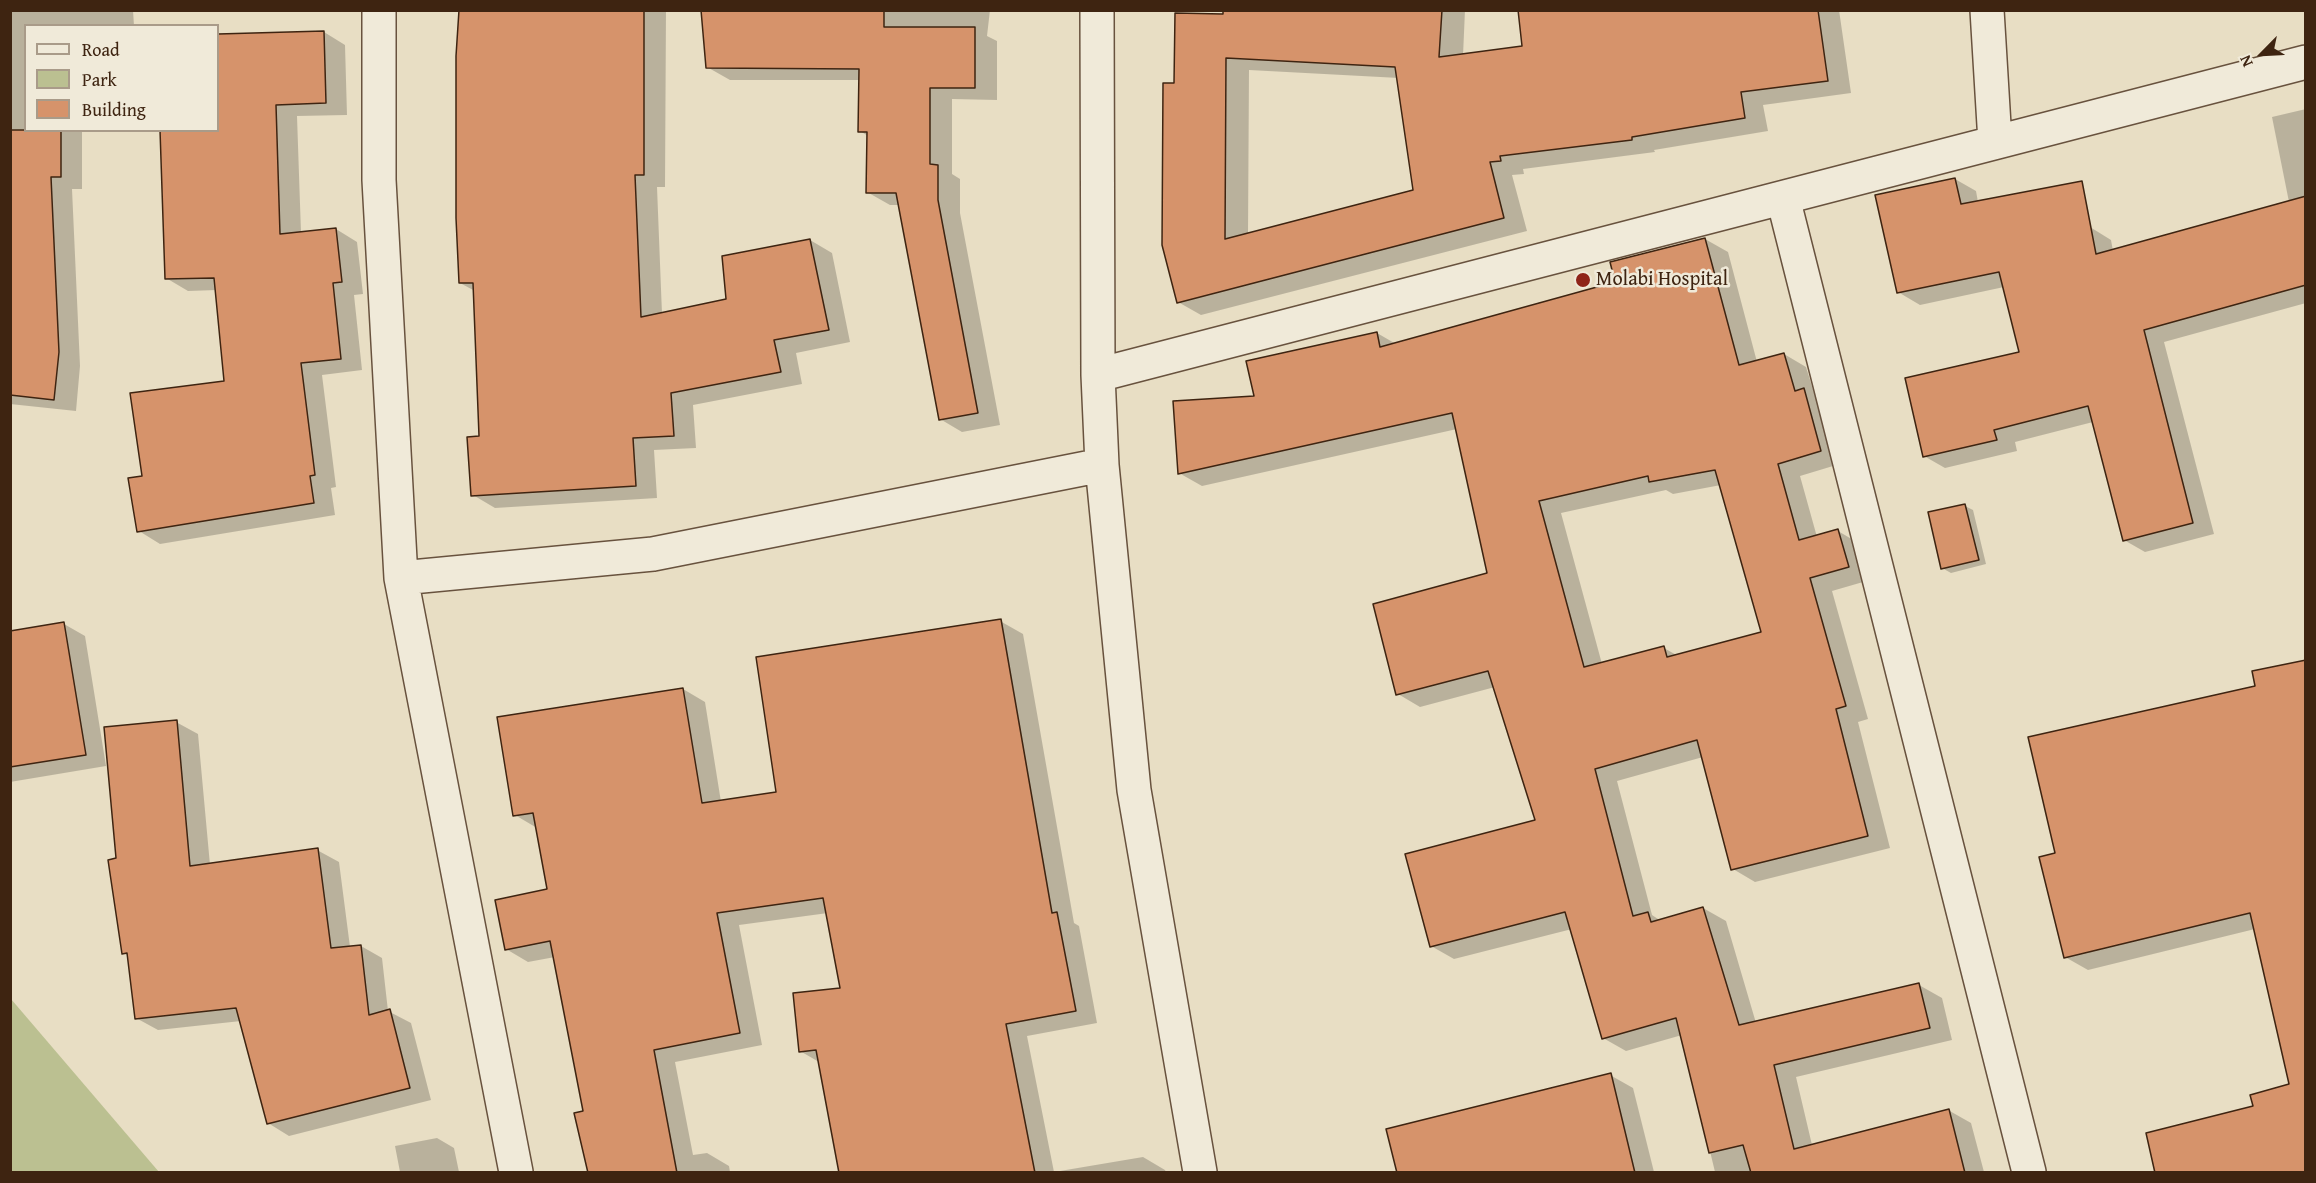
<!DOCTYPE html>
<style>
body{margin:0}
#map{position:relative;width:2316px;height:1183px;overflow:hidden;background:#e8dec4;font-family:"Gentium Book Plus",serif}
canvas{display:block}
.frame{position:absolute;inset:0;border:12px solid #3e2411;pointer-events:none}
.legend{position:absolute;left:24px;top:24px;width:195px;height:108px;box-sizing:border-box;background:#f0ead9;border:2px solid #a99b89;margin:0;padding:8px 10px;list-style:none;font-size:18px;color:#3e2411}
.legend li{display:flex;align-items:center;gap:12px;height:30px}
.legend b{width:30px;border:2px solid #a99b89}
.north{position:absolute;left:2232px;top:24px;width:60px;height:60px;-webkit-text-stroke:4px #f0ead9;paint-order:stroke;rotate:246deg;font-size:16px;font-weight:700;line-height:24px;text-align:center;color:#3e2411}
.north::after{content:'';display:block;margin:auto;width:21px;height:27px;background:#3e2411;clip-path:polygon(50% 0,100% 100%,50% 72%,0 100%)}
</style>
<div id="map">
<canvas width="2316" height="1183"></canvas>
<div class="frame"></div>
<ul class="legend">
<li><b style="height:8px;background:#f0ead9"></b>Road</li>
<li><b style="height:16px;background:#bbc091"></b>Park</li>
<li><b style="height:16px;background:#d6936b"></b>Building</li>
</ul>
<div class="north">N</div>
</div>
<script>
const g = document.querySelector('canvas').getContext('2d');
g.lineJoin = 'round';
function paint(path, color) { g.fillStyle = color; g.fill(path, 'evenodd'); }
const poly = rows => new Path2D(rows.map(r => 'M' + r).join(''));
function stroke(path, color, width, dash) { g.strokeStyle = color; g.lineWidth = width; g.lineCap = dash ? 'butt' : 'round'; g.setLineDash(dash || []); g.stroke(path); }
function label(font, color, halo, rows, align = 'center') {
  g.font = font + ' "Gentium Book Plus",serif'; g.lineWidth = 5; g.setLineDash([]); g.textBaseline = 'middle'; g.strokeStyle = halo; g.fillStyle = color; for (const [text, x, y, turn = 0] of rows) {
    g.save(); g.translate(x, y); g.rotate((+turn || 0) * Math.PI / 180); g.textAlign = isNaN(turn) ? turn : align; if (halo) g.strokeText(text, 0, 0); g.fillText(text, 0, 0); g.restore();
  }
}
const green = poly([
 [10,999,11,999,159,1172,11,1172]
]);
const shadow = poly([
 [10,10,133,10,134,26,26,26,26,130,88,130,82,131,82,189,72,189,80,366,76,411,10,404],
 [460,10,666,10,665,187,657,187,662,314,728,300,810,240,832,253,850,342,796,353,802,384,693,405,696,448,654,450,657,498,495,508,473,495,481,437,475,291,460,283],
 [702,10,990,10,987,36,997,41,997,100,952,99,952,174,960,179,960,213,1000,425,962,432,940,419,900,205,890,205,867,192,868,136,860,131,860,80,730,80,707,67],
 [1225,10,1465,10,1463,56,1524,47,1519,10,1839,10,1851,93,1763,105,1768,131,1654,150,1655,152,1523,169,1524,174,1512,175,1527,231,1201,315,1178,302,1176,85,1224,15],
 [1249,70,1399,78,1414,191,1248,235],
 [324,32,345,45,347,115,297,116,301,233,336,229,357,242,363,294,354,295,362,370,322,375,336,487,331,488,335,515,160,544,139,531,143,477,226,382,217,290,188,291,166,278,218,130,218,35],
 [2306,109,2306,303,2164,342,2214,534,2145,552,2124,540,2093,422,2015,442,2017,451,1945,468,1924,456,2021,353,2004,287,1920,305,1898,292,1955,179,1976,191,1978,202,2090,227,2111,240,2113,251,2289,202,2272,117],
 [1705,239,1728,252,1757,362,1784,354,1806,367,1815,396,1827,403,1843,463,1800,476,1817,537,1838,531,1860,544,1870,580,1832,591,1868,719,1858,722,1890,848,1755,882,1733,869,1703,757,1617,781,1652,915,1661,921,1703,908,1726,921,1756,1023,1919,985,1942,998,1952,1040,1796,1077,1812,1145,1948,1110,1971,1123,1984,1172,1715,1172,1682,1035,1626,1051,1603,1038,1572,929,1454,959,1431,946,1537,821,1495,687,1420,707,1398,694,1489,574,1457,429,1202,486,1179,473,1256,397,1377,333,1396,344,1617,283],
 [1721,485,1763,633,1678,656,1664,648,1602,664,1561,513,1666,490,1673,494],
 [1965,506,1973,510,1986,564,1951,573,1942,568],
 [1000,621,1023,634,1074,923,1079,926,1097,1023,1027,1036,1054,1172,1143,1157,1165,1170,1166,1172,841,1172,819,1062,800,1051,842,990,828,913,739,925,762,1045,675,1062,693,1155,707,1153,729,1166,730,1172,590,1172,585,1112,555,957,528,962,506,949,548,890,537,828,515,815,683,689,705,702,721,802,778,793],
 [64,624,85,636,106,766,10,782,10,632],
 [2256,687,2306,1172,2255,1108,2291,1085,2255,929,2088,970,2065,957,2057,854],
 [176,722,198,734,210,865,317,850,339,862,350,947,361,946,382,958,388,1011,411,1023,431,1100,289,1136,268,1123,241,1021,158,1030,136,1018,129,956,123,953,118,860],
 [1610,1075,1633,1088,1654,1172,1399,1172],
 [437,1138,454,1148,459,1172,400,1172,395,1146]
]);
const building = poly([
 [459,10,644,10,644,175,635,175,641,317,726,299,722,256,810,239,829,330,774,340,781,372,671,393,674,436,633,438,636,486,471,496,467,437,479,436,473,283,459,283,456,218,456,56,459,10],
 [701,10,884,10,884,27,975,27,975,88,930,88,930,164,938,165,938,200,978,413,939,420,896,193,866,193,867,132,858,132,859,69,706,68,701,10],
 [1223,10,1442,10,1439,57,1522,46,1518,10,1818,10,1828,81,1741,92,1745,118,1632,137,1632,140,1500,156,1501,161,1490,162,1504,218,1177,303,1162,245,1163,83,1174,83,1175,13,1223,14,1223,10],
 [1226,58,1395,67,1413,190,1225,239,1226,58],
 [324,31,326,103,276,105,280,234,336,228,342,282,333,283,341,359,301,363,315,475,310,476,314,503,137,532,128,478,142,476,130,393,224,381,214,278,165,279,160,130,218,130,218,34,324,31],
 [10,130,61,130,61,177,51,177,59,352,54,400,10,395,10,130],
 [1955,178,1961,204,2082,181,2096,254,2306,196,2306,285,2144,330,2193,523,2123,541,2088,406,1994,430,1997,440,1923,457,1905,378,2019,352,1999,272,1897,293,1875,195,1955,178],
 [1705,238,1739,365,1784,353,1795,391,1804,388,1821,451,1778,464,1799,540,1838,529,1849,567,1810,578,1846,706,1836,709,1868,836,1731,870,1697,740,1595,769,1633,916,1648,912,1651,922,1703,907,1739,1025,1919,983,1930,1028,1774,1065,1794,1149,1949,1109,1965,1173,1751,1173,1743,1145,1709,1153,1676,1018,1602,1039,1565,912,1430,947,1405,854,1535,820,1488,671,1396,695,1373,604,1487,573,1452,413,1178,474,1173,401,1254,396,1246,361,1377,332,1380,347,1615,282,1610,262,1705,238],
 [1715,470,1761,632,1667,657,1664,646,1584,667,1539,501,1648,476,1649,482,1715,470],
 [1965,504,1979,560,1941,569,1928,512,1965,504],
 [1001,619,1052,913,1057,912,1076,1011,1006,1024,1035,1173,839,1173,816,1050,799,1052,793,993,840,988,823,898,717,913,740,1033,654,1050,677,1173,588,1173,574,1113,583,1111,550,941,505,950,495,900,547,889,533,813,513,816,497,717,683,688,702,803,776,792,756,657,1001,619],
 [64,622,86,755,10,767,10,631,64,622],
 [2306,660,2306,1173,2155,1173,2146,1133,2253,1106,2250,1095,2289,1084,2250,913,2064,958,2039,857,2055,853,2028,737,2255,686,2252,671,2306,660],
 [177,720,190,866,318,848,331,948,361,945,369,1015,390,1009,410,1088,267,1124,236,1008,135,1019,127,953,122,954,108,860,116,858,104,727,177,720],
 [1611,1073,1635,1173,1397,1173,1386,1129,1611,1073]
]);
const minor = poly([
 [379,10,379,180,401,578,516,1172],
 [1097,10,1098,375,1102,465,1134,790,1200,1172],
 [1987,10,1995,142],
 [1783,198,2029,1172],
 [1098,375,2306,62],
 [401,578,653,554,1102,465]
]);
const markers = [
 [1583,280,8,"#8f2418"]
];
const poiNames = [
 ["Molabi Hospital",1596,280]
];
paint(green, '#bbc091');
paint(shadow, '#0003');
paint(building, '#d6936b');
stroke(building, '#3e2411', 1.5);
stroke(minor, '#68523e', 36);
stroke(minor, '#f0ead9', 33);
for (const [x, y, r, color] of markers) { const dot = new Path2D(); dot.arc(x, y, r, 0, 2 * Math.PI); g.fillStyle = color; g.fill(dot); stroke(dot, '#f0ead9', 2); }
label('20px', '#3e2411', '#f0ead9', poiNames, 'left');
</script>
